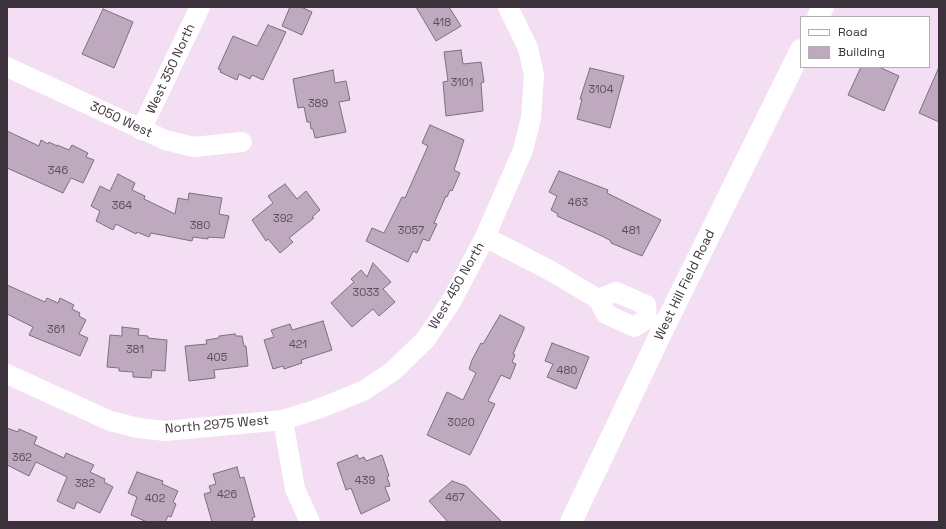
<!DOCTYPE html>
<style>
body{margin:0}
#map{position:relative;width:946px;height:529px;overflow:hidden;background:#f4def4;font-family:"Space Grotesk",sans-serif}
canvas{display:block}
.frame{position:absolute;inset:0;border:8px solid #3b323b;pointer-events:none}
.legend{position:absolute;left:800px;top:16px;width:130px;height:52px;box-sizing:border-box;background:#fff;border:1px solid #b1adb1;margin:0;padding:5px 7px;list-style:none;font-size:12px;color:#3b323b}
.legend li{display:flex;align-items:center;gap:8px;height:20px}
.legend b{width:20px;border:1px solid #b1adb1}
</style>
<div id="map">
<canvas width="946" height="529"></canvas>
<div class="frame"></div>
<ul class="legend">
<li><b style="height:5px;background:#fff"></b>Road</li>
<li><b style="height:11px;background:#bea9be"></b>Building</li>
</ul>
</div>
<script>
const g = document.querySelector('canvas').getContext('2d');
g.lineJoin = 'round';
function paint(path, color) { g.fillStyle = color; g.fill(path, 'evenodd'); }
const poly = rows => new Path2D(rows.map(r => 'M' + r).join(''));
function stroke(path, color, width, dash) { g.strokeStyle = color; g.lineWidth = width; g.lineCap = dash ? 'butt' : 'round'; g.setLineDash(dash || []); g.stroke(path); }
function label(font, color, halo, rows, align = 'center') {
  g.font = font + ' "Space Grotesk",sans-serif'; g.lineWidth = 4; g.setLineDash([]); g.textBaseline = 'middle'; g.strokeStyle = halo; g.fillStyle = color; for (const [text, x, y, turn = 0] of rows) {
    g.save(); g.translate(x, y); g.rotate((+turn || 0) * Math.PI / 180); g.textAlign = isNaN(turn) ? turn : align; if (halo) g.strokeText(text, 0, 0); g.fillText(text, 0, 0); g.restore();
  }
}
const building = poly([
 [290,7,301,7,312,12,302,35,282,26,290,7],
 [416,7,449,7,461,26,436,41,416,7],
 [103,9,133,22,114,68,82,54,103,9],
 [268,25,286,32,263,80,252,75,250,79,239,74,237,80,220,72,221,70,218,69,233,36,257,46,268,25],
 [461,50,463,64,481,62,484,82,481,83,483,111,446,116,443,82,448,81,444,52,461,50],
 [861,67,879,67,899,76,884,111,848,95,861,67],
 [939,67,939,122,919,113,939,67],
 [590,68,624,76,610,128,577,119,582,99,580,99,590,68],
 [333,70,335,83,346,81,350,100,339,102,346,132,315,138,313,129,311,129,310,122,307,122,304,107,298,108,293,79,333,70],
 [430,125,464,140,454,170,460,173,452,191,450,190,447,197,446,196,434,223,437,224,429,241,423,239,417,253,413,251,408,262,366,241,372,228,384,233,402,197,405,198,428,146,422,143,430,125],
 [7,131,39,146,41,140,48,144,49,142,57,146,57,145,69,150,72,145,88,153,86,157,94,160,83,183,71,178,63,193,7,168,7,131],
 [559,171,608,190,607,193,661,220,642,256,611,243,611,241,604,237,557,216,558,214,551,210,557,196,549,192,559,171],
 [118,174,135,183,132,190,145,196,144,199,175,214,178,198,188,200,189,193,222,198,219,214,229,216,224,238,208,237,208,239,193,237,192,241,151,233,149,237,137,232,136,234,116,224,113,230,96,221,100,211,91,206,100,186,110,191,118,174],
 [285,184,297,199,306,191,320,210,312,217,314,218,289,238,293,242,280,253,268,239,266,241,252,220,273,203,268,196,285,184],
 [373,263,391,282,383,289,395,302,379,316,373,309,352,327,331,303,354,282,351,279,361,270,367,277,373,263],
 [7,285,45,302,47,298,58,303,60,298,74,305,72,309,80,313,79,316,86,320,79,334,88,338,80,356,29,335,33,327,7,314,7,285],
 [500,315,524,327,524,329,513,354,515,355,512,362,516,364,510,379,501,375,488,401,495,404,470,455,427,435,447,392,463,400,476,373,469,369,472,360,481,343,483,344,500,315],
 [323,321,332,350,301,360,302,363,284,369,283,366,273,369,264,340,274,337,271,330,290,324,292,330,323,321],
 [122,327,139,329,138,335,148,336,148,338,167,340,165,371,152,370,151,378,133,377,133,372,119,371,119,368,107,367,110,335,122,336,122,327],
 [235,334,236,336,242,336,244,346,246,346,248,366,214,370,215,378,189,381,185,346,207,344,206,340,219,338,219,336,235,334],
 [552,343,589,357,576,389,547,377,553,364,545,361,552,343],
 [7,428,18,432,19,429,37,437,34,444,64,458,66,453,94,465,90,472,105,479,104,482,113,487,100,513,77,502,74,509,57,501,67,477,36,462,29,476,7,465,7,428],
 [357,455,359,459,364,457,366,461,382,455,389,476,387,477,390,486,385,487,390,500,361,514,351,488,346,490,337,463,357,455],
 [237,467,240,478,244,477,255,517,252,518,253,522,212,522,204,494,211,492,209,486,216,484,213,474,237,467],
 [137,472,163,481,162,484,178,491,173,502,176,504,171,517,168,516,165,522,147,522,131,515,137,497,128,493,137,472],
 [452,481,466,486,502,522,448,522,429,501,452,481]
]);
const minor = poly([
 [7,67,165,140,194,147,242,142],
 [141,130,200,7],
 [485,237,551,271,598,299,606,314,634,327,647,319],
 [598,299,616,292,646,305,647,319],
 [7,374,110,421,138,428,165,431,283,420,295,489,310,522],
 [283,420,318,409,363,391,393,371,425,340,451,302,485,237,523,150,531,118,534,75,528,48,508,7]
]);
const tertiary = poly([
 [818,17,823,7],
 [571,522,664,327,801,50]
]);
const numberNames = [
 ["418",442,23],
 ["3101",462,83],
 ["3104",601,90],
 ["389",318,104],
 ["346",58,171],
 ["463",578,203],
 ["364",122,206],
 ["392",283,219],
 ["380",200,226],
 ["3057",411,231],
 ["481",631,231],
 ["3033",366,293],
 ["361",56,330],
 ["421",298,345],
 ["381",135,350],
 ["405",217,358],
 ["480",567,371],
 ["3020",461,423],
 ["362",22,458],
 ["439",365,481],
 ["382",85,484],
 ["426",227,495],
 ["467",455,498],
 ["402",155,499]
];
const streetNames = [
 ["West 350 North",171,69,-65],
 ["3050 West",121,120,25],
 ["West Hill Field Road",685,285,-64],
 ["West 450 North",457,286,-60],
 ["North 2975 West",217,425,-5]
];
paint(building, '#bea9be');
stroke(building, '#806d80', 1);
stroke(minor, '#fff', 20);
stroke(tertiary, '#fff', 22);
label('11px', '#5c505c', null, numberNames);
label('13px', '#3b323b', '#fff', streetNames);
</script>
